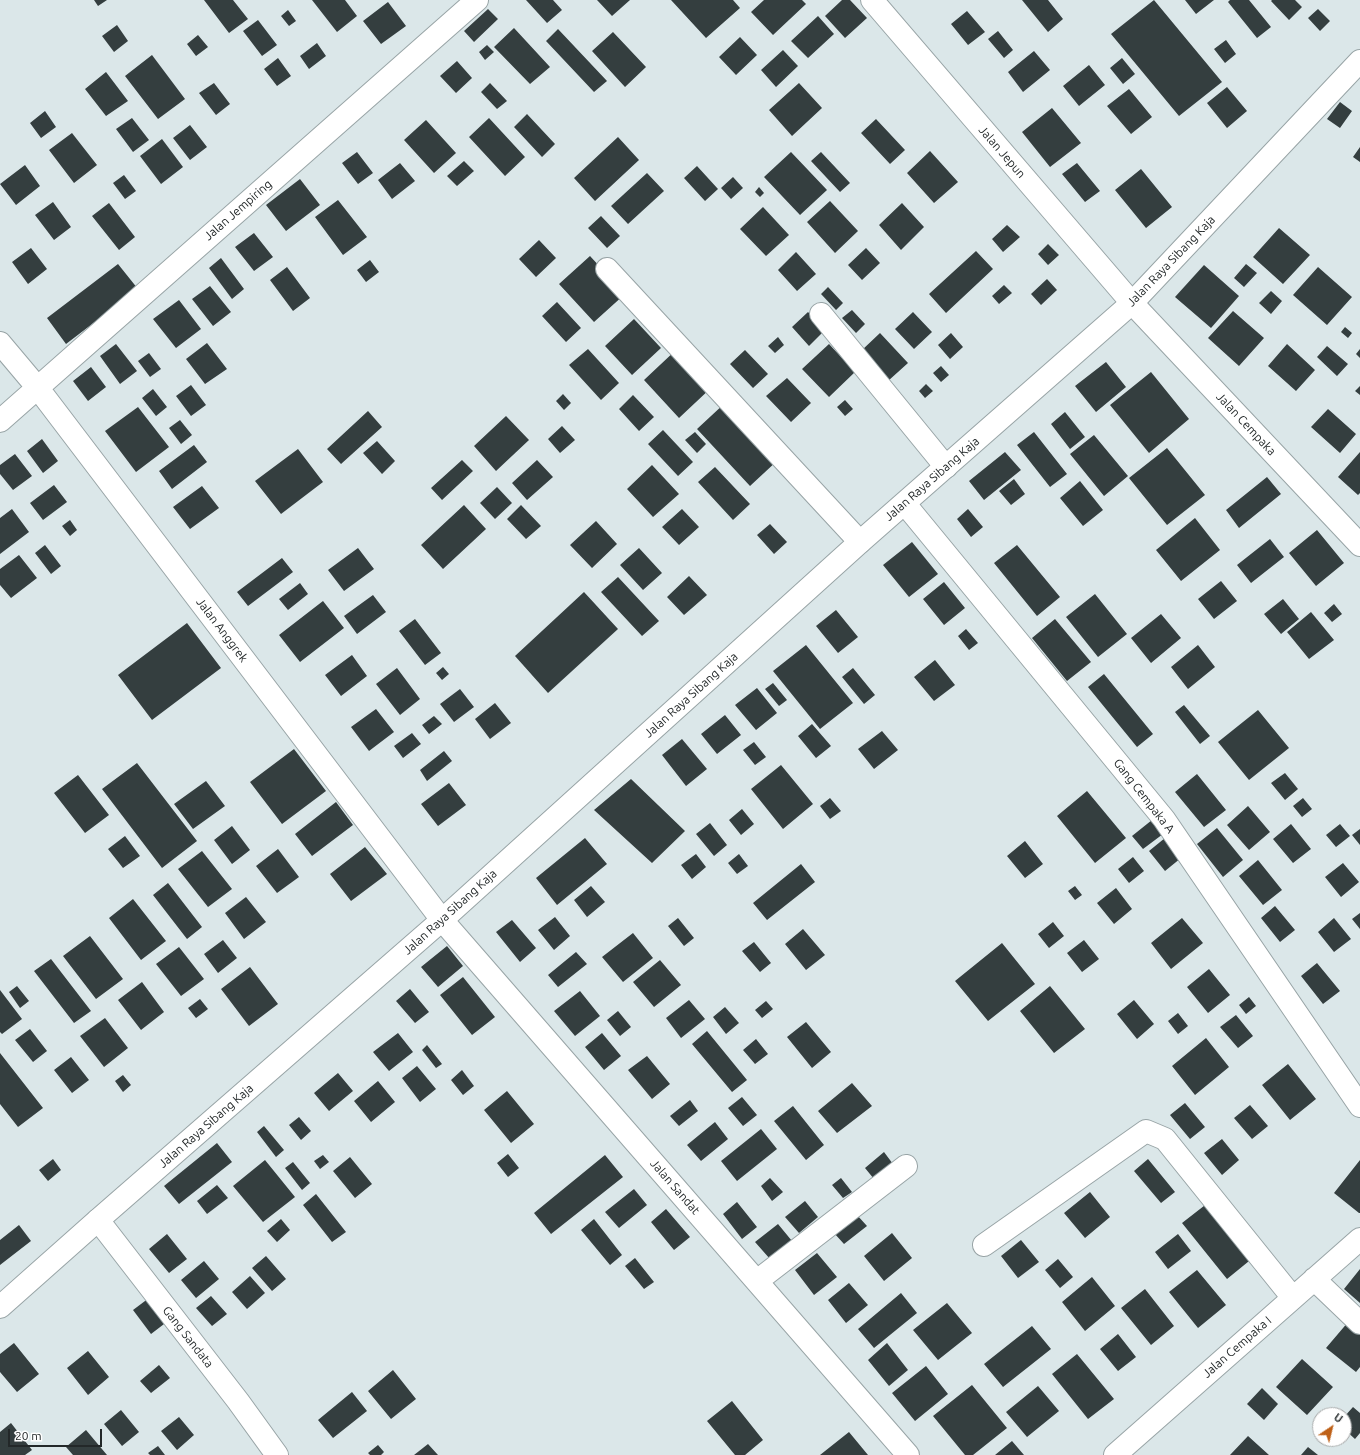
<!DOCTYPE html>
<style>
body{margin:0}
#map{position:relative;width:1360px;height:1455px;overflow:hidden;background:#dbe7e9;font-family:Ubuntu,sans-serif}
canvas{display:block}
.north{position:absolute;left:1312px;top:1407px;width:40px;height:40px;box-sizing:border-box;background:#fff;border:1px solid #a7a9a9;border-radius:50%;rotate:35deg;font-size:11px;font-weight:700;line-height:16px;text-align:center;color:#232829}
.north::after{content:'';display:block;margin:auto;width:14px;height:18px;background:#be6017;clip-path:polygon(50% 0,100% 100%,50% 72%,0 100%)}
.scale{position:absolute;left:8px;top:1429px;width:94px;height:18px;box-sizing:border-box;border:2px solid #232829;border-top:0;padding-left:5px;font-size:12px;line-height:14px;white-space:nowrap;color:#232829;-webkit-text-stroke:3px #fff;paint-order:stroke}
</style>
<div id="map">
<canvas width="1360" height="1455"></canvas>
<div class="north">U</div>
<div class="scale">20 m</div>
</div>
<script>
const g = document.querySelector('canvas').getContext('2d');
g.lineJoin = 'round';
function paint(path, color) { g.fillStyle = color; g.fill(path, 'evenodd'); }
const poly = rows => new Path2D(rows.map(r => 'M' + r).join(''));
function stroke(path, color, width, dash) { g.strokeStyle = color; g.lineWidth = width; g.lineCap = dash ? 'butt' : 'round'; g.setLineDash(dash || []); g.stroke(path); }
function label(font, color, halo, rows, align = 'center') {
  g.font = font + ' Ubuntu,sans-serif'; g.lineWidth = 4; g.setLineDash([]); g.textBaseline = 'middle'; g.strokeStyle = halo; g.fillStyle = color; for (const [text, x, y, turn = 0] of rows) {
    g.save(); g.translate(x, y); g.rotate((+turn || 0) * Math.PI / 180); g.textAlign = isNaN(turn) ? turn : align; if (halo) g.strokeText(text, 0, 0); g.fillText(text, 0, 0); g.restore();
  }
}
const building = poly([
 [94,0,107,0,98,6],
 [204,0,233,0,248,19,229,33],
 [312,0,345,0,357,16,337,32],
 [526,0,553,0,562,10,547,23],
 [597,0,630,0,612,16],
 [671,0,733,0,740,8,706,38],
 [764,0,802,0,806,4,773,35,751,12],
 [842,0,850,0,867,18,845,38,825,16],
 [1022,0,1048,0,1063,19,1048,32],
 [1154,0,1222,82,1179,116,1111,34],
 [1185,0,1214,0,1196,14],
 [1230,0,1249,0,1271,27,1257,38,1228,2],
 [1272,0,1295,0,1302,7,1289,20,1271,1],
 [388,2,406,26,381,44,363,21],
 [488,9,498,19,474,42,464,31],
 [1318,9,1330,21,1320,31,1308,18],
 [288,10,296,21,289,26,281,16],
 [967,11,985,32,968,45,951,24],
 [818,16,834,34,808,58,791,41],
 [258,20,277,45,262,56,243,31],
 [117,25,128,41,114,52,102,36],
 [514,28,550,67,530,84,494,47],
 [558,29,607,81,594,92,546,41],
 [998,31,1013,50,1004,58,988,39],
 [613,32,646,67,625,87,592,51],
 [198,35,208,47,196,56,187,44],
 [740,37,757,55,736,75,719,57],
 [1226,40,1236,54,1225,63,1214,49],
 [317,43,326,56,309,69,300,56],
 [487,45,494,52,485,60,479,52],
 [783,50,798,66,776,87,761,70],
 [1034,51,1050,70,1023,92,1008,72],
 [152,55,185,99,158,119,125,76],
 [278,58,291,76,277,86,264,69],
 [1122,58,1135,74,1123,84,1110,68],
 [457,61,472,78,456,93,440,76],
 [1089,65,1105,85,1079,106,1063,86],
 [106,72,128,101,106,116,85,89],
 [214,83,230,104,216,115,199,93],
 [490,83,507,101,497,109,481,92],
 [799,83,822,108,792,136,769,110],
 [1227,87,1247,111,1227,128,1207,103],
 [1129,89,1152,117,1131,134,1107,106],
 [1340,102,1352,111,1340,128,1327,119],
 [1052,108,1081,143,1050,167,1022,132],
 [45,111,56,127,41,138,30,123],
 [527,114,555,144,542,157,514,127],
 [132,118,149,140,133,152,116,129],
 [489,118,525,157,505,176,469,137],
 [876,119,905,150,890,164,861,133],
 [426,120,456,153,434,173,404,140],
 [190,125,207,147,190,160,173,138],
 [72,133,97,165,74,183,49,150],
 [618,137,639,160,595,201,574,178],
 [162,139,183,167,161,184,140,156],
 [1360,147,1360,162,1353,157],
 [930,151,958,182,934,203,907,173],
 [357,152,373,173,358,184,342,163],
 [791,152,827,190,800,215,764,177],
 [821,152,850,183,840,192,811,161],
 [464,161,474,171,457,186,447,176],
 [400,163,415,181,392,199,378,180],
 [1077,163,1100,191,1085,202,1062,174],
 [25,165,40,186,16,205,0,184],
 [697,166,718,189,705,201,684,178],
 [1141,169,1172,207,1146,228,1115,190],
 [647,173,664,191,628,224,611,206],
 [124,175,136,191,125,199,113,183],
 [733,177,743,188,731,199,721,188],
 [300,179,320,205,286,231,266,205],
 [759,187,764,193,760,197,755,192],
 [338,200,367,237,343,255,315,217],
 [830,201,858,231,835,253,807,222],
 [53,202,71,227,54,240,35,215],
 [109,203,135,237,119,250,92,216],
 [902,203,924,227,901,250,879,225],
 [763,207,789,235,766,256,740,229],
 [601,216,620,236,607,248,588,228],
 [1007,225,1020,237,1003,252,992,239],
 [1279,228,1310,255,1283,284,1253,257],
 [254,233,273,257,254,271,235,247],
 [539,240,556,258,536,277,519,259],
 [1048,244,1059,255,1048,265,1038,254],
 [31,248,47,269,28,284,12,262],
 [866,248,880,263,862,280,848,265],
 [976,251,993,269,946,313,929,294],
 [796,252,816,274,797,291,778,270],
 [590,256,625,294,594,322,559,284],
 [221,258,244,289,232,299,209,268],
 [370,260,379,272,366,282,357,270],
 [118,264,138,289,66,344,47,318],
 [1246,264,1257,273,1244,287,1234,278],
 [1204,265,1239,296,1211,328,1175,297],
 [287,267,310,298,293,311,270,280],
 [1318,267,1352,297,1327,325,1293,295],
 [1047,279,1057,290,1041,305,1031,294],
 [1004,285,1012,293,999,304,992,296],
 [210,286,231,312,213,326,192,299],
 [828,287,843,303,836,310,821,294],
 [1271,291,1282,301,1271,314,1259,303],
 [179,300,201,329,176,348,153,319],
 [557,302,581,328,566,342,542,316],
 [852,310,865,324,856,333,842,318],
 [1233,311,1264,338,1239,366,1208,338],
 [808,312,825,330,809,346,792,327],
 [913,312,932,332,914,349,895,329],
 [634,319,661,348,632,375,605,346],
 [1345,327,1352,333,1348,338,1341,332],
 [880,333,908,363,888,381,861,351],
 [951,333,963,347,950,359,938,345],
 [778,337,784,345,775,353,768,346],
 [207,343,227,369,205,384,186,359],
 [116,344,137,371,120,384,100,356],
 [829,344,855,372,829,397,802,369],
 [1287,344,1315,370,1296,391,1268,366],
 [1327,346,1348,364,1337,376,1317,357],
 [588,349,619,383,601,400,569,365],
 [677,349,712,387,679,418,644,380],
 [1360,349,1360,358,1356,354],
 [745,350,768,374,753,388,730,364],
 [149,353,161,369,150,377,138,361],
 [1106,362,1126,387,1096,412,1075,386],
 [941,366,949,375,941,382,933,373],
 [91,367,106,387,88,401,73,381],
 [1151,372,1189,419,1149,453,1110,405],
 [787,378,811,403,791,422,766,396],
 [926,384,933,391,925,398,919,391],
 [191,385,206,405,191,416,176,396],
 [1360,386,1360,395,1355,391],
 [153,389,167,407,156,416,142,398],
 [563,394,571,403,564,410,556,401],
 [633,395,654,417,639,431,619,409],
 [845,400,853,409,845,416,837,407],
 [725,403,778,460,750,486,697,429],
 [138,407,169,447,136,472,105,431],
 [1328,409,1356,434,1340,453,1311,427],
 [368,411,382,427,341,464,327,449],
 [1065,412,1085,437,1070,449,1051,424],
 [506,416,529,440,496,471,474,446],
 [180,420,192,435,181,444,169,428],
 [562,426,575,440,560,453,548,439],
 [663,430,693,462,678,476,648,444],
 [695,432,706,444,697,453,685,440],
 [1034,432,1067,474,1050,487,1017,445],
 [1094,435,1128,476,1104,496,1070,454],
 [42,439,58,461,43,473,27,451],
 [377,441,395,461,382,474,363,453],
 [194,445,207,462,172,489,159,471],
 [1167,448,1205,495,1167,525,1129,478],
 [298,449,323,482,281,514,255,481],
 [1005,452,1021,470,984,500,969,481],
 [1360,452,1360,493,1358,495,1338,477],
 [15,454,32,476,13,490,0,474,0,465],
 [462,460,473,471,442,500,431,488],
 [537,460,553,477,527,500,512,483],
 [652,465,679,494,653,517,627,489],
 [715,467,750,504,733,520,698,482],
 [1267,477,1281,494,1239,528,1226,510],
 [1014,479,1025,494,1011,505,999,491],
 [1080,481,1103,510,1083,526,1060,498],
 [54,485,67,502,43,520,30,503],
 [202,486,219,508,190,529,173,507],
 [497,487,512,503,495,519,480,503],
 [464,505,486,529,443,569,421,545],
 [521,505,541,526,526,539,507,519],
 [12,509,29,532,0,554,0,518],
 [682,509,699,527,679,545,662,527],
 [968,509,983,527,971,537,957,519],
 [1195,518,1220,550,1181,581,1156,550],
 [70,520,77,530,70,536,62,526],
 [596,521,617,544,592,568,570,545],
 [770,524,787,542,774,554,757,535],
 [1317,530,1344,563,1316,586,1289,553],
 [1270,539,1284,557,1251,583,1237,565],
 [912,542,938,574,909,597,883,565],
 [45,545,61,566,51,574,35,553],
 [1017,545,1060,597,1037,616,994,563],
 [358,548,374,569,344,591,328,570],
 [639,548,662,573,643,590,620,565],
 [19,555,37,578,11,598,0,585,0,569],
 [282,558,293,572,248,606,237,592],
 [689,576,707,595,684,615,667,597],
 [618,577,659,621,642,636,601,592],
 [1221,581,1237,601,1214,619,1198,599],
 [944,582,965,608,944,625,923,599],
 [300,583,308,594,288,610,279,599],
 [584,592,618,629,548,693,515,656],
 [1095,594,1127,634,1098,657,1066,617],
 [373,595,386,612,357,634,344,616],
 [1283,599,1299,619,1281,634,1264,614],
 [323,601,344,628,300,662,279,635],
 [1334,604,1342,614,1332,622,1324,613],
 [836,610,858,637,838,653,816,626],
 [1311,612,1334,640,1309,659,1287,632],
 [1161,614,1181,638,1151,663,1131,638],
 [415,619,441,653,425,665,399,631],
 [1055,619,1091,662,1067,681,1032,638],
 [187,623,221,668,152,720,118,675],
 [966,629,978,643,969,650,958,636],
 [806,645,853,703,820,729,773,671],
 [1198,645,1215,667,1188,689,1171,667],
 [352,655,367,676,341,696,325,675],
 [935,660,955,685,934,701,914,677],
 [443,667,449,674,442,680,436,673],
 [397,668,420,699,400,715,376,684],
 [853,668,875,695,864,704,842,677],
 [1104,674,1153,734,1137,747,1088,687],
 [773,683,787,700,779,706,765,689],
 [757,688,777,713,756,730,735,705],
 [460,689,474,707,454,722,440,704],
 [495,703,511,723,490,739,475,719],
 [1184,705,1210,736,1200,744,1175,712],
 [376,709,394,732,369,751,351,727],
 [1258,710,1289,748,1249,780,1218,742],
 [725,715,741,735,717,754,701,734],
 [434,716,442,724,429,734,422,725],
 [812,724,831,746,816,758,798,736],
 [882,731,898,750,874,769,858,749],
 [412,733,421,744,403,758,394,746],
 [682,739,707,769,686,786,662,755],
 [754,742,766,757,755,765,743,750],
 [294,749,326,791,282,824,250,782],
 [444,751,452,761,427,781,420,770],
 [137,763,197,841,162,868,102,789],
 [781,765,813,804,783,829,751,789],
 [1285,773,1298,789,1285,800,1271,783],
 [1197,774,1226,810,1204,827,1175,792],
 [78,775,109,815,85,833,54,793],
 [631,779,685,831,652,863,594,810],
 [206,781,225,806,193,829,174,804],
 [449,783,466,805,438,826,421,804],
 [1087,791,1126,838,1095,863,1057,816],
 [830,798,841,811,830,819,820,806],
 [1303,798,1312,809,1302,817,1293,806],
 [336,802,353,825,312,856,295,834],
 [1248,806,1270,832,1249,850,1227,825],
 [742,809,754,824,741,835,729,820],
 [1152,820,1163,834,1143,849,1132,836],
 [710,823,727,845,714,856,696,834],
 [1291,824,1311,849,1293,863,1273,839],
 [1340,824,1350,836,1336,847,1326,835],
 [232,826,250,850,232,864,214,840],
 [1217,828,1243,860,1223,877,1197,844],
 [1360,829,1360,845,1352,835],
 [125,836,140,856,123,868,108,849],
 [585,838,607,864,557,905,536,878],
 [1165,838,1181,858,1165,871,1149,851],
 [1025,841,1043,864,1025,878,1007,856],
 [365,847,387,874,351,901,330,874],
 [278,849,299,877,277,893,256,866],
 [202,851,232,889,208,907,178,869],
 [696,854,706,867,692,879,681,865],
 [739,854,748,866,737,874,728,863],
 [1133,857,1144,871,1129,883,1118,869],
 [1258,860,1282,890,1263,905,1239,876],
 [1343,863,1359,882,1341,897,1325,877],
 [801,864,815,882,767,920,753,903],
 [168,883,202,927,187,939,153,895],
 [591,886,605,902,587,917,574,900],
 [1075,886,1082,895,1075,900,1068,891],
 [1116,888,1132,909,1114,924,1097,903],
 [246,897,266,922,244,939,225,913],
 [133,899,166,941,141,960,109,918],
 [1275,906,1295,930,1280,942,1261,918],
 [1360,913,1360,929,1352,919],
 [555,917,570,936,554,950,538,930],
 [678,918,694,938,684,946,668,926],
 [1182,918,1203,943,1171,969,1151,943],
 [1334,918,1351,939,1334,952,1318,932],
 [512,920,536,948,520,962,496,932],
 [1053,922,1064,936,1049,948,1038,934],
 [803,929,825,955,806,970,785,944],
 [633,933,653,958,623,982,602,957],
 [90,936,123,979,96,999,63,956],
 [223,940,237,958,218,973,204,954],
 [1084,940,1099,959,1082,972,1067,953],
 [754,942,771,963,760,972,742,951],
 [1002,943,1035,984,988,1021,955,981],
 [447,946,463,966,438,987,421,967],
 [179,947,204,979,181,996,156,964],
 [576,952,587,964,558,987,548,975],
 [51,959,91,1011,74,1023,34,971],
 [660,960,681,985,654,1007,633,982],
 [1317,963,1340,991,1323,1004,1301,976],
 [250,967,278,1004,249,1026,221,989],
 [1209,969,1230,995,1208,1013,1187,987],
 [463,977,495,1017,472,1035,440,995],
 [142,982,164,1012,141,1030,118,1000],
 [17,986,29,1001,20,1008,9,992],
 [1050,986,1085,1029,1054,1053,1020,1011],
 [410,989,429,1012,415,1023,396,1001],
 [0,990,22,1019,2,1034,0,1032],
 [580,991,600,1016,575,1036,554,1011],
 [1249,997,1256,1006,1246,1014,1239,1005],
 [200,999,208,1009,196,1018,188,1008],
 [689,1000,705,1019,681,1038,666,1018],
 [1134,1000,1154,1024,1137,1039,1117,1014],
 [766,1001,773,1009,762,1018,755,1010],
 [725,1007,739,1023,726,1034,713,1017],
 [618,1011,631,1027,620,1036,607,1020],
 [1178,1013,1188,1026,1178,1034,1168,1021],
 [1236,1015,1253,1036,1238,1048,1220,1027],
 [105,1018,128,1048,104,1067,80,1036],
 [806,1022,831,1052,812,1068,787,1037],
 [30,1029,47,1051,33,1062,15,1040],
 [707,1031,747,1080,732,1092,692,1044],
 [398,1033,413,1052,389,1071,373,1052],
 [602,1033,621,1056,604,1070,585,1047],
 [1206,1038,1229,1067,1195,1095,1172,1066],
 [756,1039,768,1054,755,1064,743,1050],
 [427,1045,442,1064,436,1068,422,1050],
 [0,1053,43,1108,18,1127,0,1104],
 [647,1056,670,1084,652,1099,628,1070],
 [71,1057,89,1080,72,1093,54,1070],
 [1288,1064,1316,1099,1290,1120,1262,1085],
 [417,1066,436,1089,420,1102,402,1078],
 [462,1070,474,1086,463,1095,451,1080],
 [338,1073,353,1091,329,1111,314,1093],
 [123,1075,131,1085,123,1092,115,1081],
 [378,1081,395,1102,371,1122,354,1101],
 [852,1083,872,1106,837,1133,818,1111],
 [507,1091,534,1124,511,1143,484,1110],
 [742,1097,757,1115,743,1126,728,1108],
 [690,1100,698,1111,679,1126,670,1116],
 [1185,1103,1205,1127,1190,1139,1170,1115],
 [1250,1105,1268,1126,1252,1139,1234,1118],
 [793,1106,824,1145,806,1160,774,1121],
 [299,1117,311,1131,301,1140,289,1125],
 [715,1122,728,1139,701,1161,687,1145],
 [264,1126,284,1150,276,1157,257,1132],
 [761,1129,777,1149,737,1181,721,1161],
 [1222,1139,1239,1160,1222,1175,1204,1153],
 [217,1143,232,1162,179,1204,164,1186],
 [884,1152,893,1164,874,1179,865,1168],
 [508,1154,519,1168,508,1177,497,1163],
 [323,1155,329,1162,320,1169,314,1161],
 [605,1155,623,1177,551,1234,534,1213],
 [350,1157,372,1184,355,1198,333,1171],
 [53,1159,61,1170,48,1181,39,1170],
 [1148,1159,1175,1192,1161,1203,1134,1171],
 [265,1160,295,1197,263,1222,233,1186],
 [1360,1160,1360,1213,1359,1213,1334,1193],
 [293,1162,310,1183,302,1190,285,1168],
 [770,1178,783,1192,772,1201,761,1186],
 [841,1178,852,1192,843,1198,832,1185],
 [217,1185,228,1198,207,1214,197,1201],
 [634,1189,647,1205,619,1228,605,1212],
 [1090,1192,1110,1217,1085,1238,1064,1213],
 [316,1194,346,1232,332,1242,303,1205],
 [805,1201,818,1217,799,1233,785,1217],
 [737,1202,757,1227,742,1239,723,1214],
 [1209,1202,1254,1257,1227,1279,1182,1223],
 [666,1209,690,1237,674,1250,651,1222],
 [857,1215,867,1226,844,1244,834,1233],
 [281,1219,290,1230,277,1242,267,1231],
 [594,1219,622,1255,610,1265,581,1230],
 [778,1224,792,1241,770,1259,755,1242],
 [19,1225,31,1241,0,1265,0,1240],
 [892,1233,912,1258,884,1281,864,1256],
 [167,1234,187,1259,169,1273,149,1249],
 [1178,1234,1191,1251,1168,1269,1155,1252],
 [1021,1240,1039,1262,1018,1278,1001,1256],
 [817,1253,837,1277,814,1295,795,1270],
 [266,1256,286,1279,272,1291,252,1268],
 [635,1258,654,1282,644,1289,625,1266],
 [1058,1259,1073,1277,1060,1288,1045,1270],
 [204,1261,219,1279,196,1298,181,1280],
 [1360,1269,1360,1303,1344,1289],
 [1197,1270,1226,1305,1198,1328,1169,1292],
 [250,1276,265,1293,247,1309,232,1292],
 [1092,1277,1115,1306,1085,1331,1062,1302],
 [849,1283,868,1305,846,1323,828,1300],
 [1145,1289,1174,1326,1151,1345,1121,1308],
 [901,1293,917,1313,874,1348,858,1329],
 [211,1296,227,1314,212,1326,196,1308],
 [149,1298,168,1321,151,1334,133,1310],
 [947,1303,972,1333,938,1360,913,1330],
 [1349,1321,1360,1330,1360,1367,1356,1372,1326,1348],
 [1032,1326,1051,1349,1003,1387,984,1364],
 [1118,1334,1136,1357,1118,1371,1100,1349],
 [14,1343,39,1374,17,1392,0,1372,0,1354],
 [887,1343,908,1370,889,1386,868,1360],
 [88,1351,109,1377,88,1395,67,1368],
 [1077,1354,1114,1399,1088,1419,1052,1374],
 [1302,1359,1333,1387,1307,1415,1276,1387],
 [159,1365,170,1378,151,1393,140,1381],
 [926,1366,948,1394,915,1421,892,1393],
 [393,1370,416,1399,391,1419,368,1391],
 [972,1385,1007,1428,973,1455,965,1455,933,1416],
 [1038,1386,1059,1411,1027,1437,1006,1412],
 [1262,1388,1278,1404,1264,1420,1247,1404],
 [352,1392,367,1411,333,1438,318,1420],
 [732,1401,763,1440,745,1455,735,1455,707,1421],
 [1353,1407,1360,1413,1360,1433,1355,1439,1344,1429,1344,1417],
 [121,1410,139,1432,122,1446,104,1424],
 [179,1417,194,1435,177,1450,161,1431],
 [11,1423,32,1450,25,1455,0,1455,0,1432],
 [86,1430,107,1455,73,1455,66,1447],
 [849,1432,868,1455,820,1455],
 [1248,1436,1269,1455,1230,1455],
 [1012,1441,1024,1455,995,1455],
 [428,1444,438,1455,414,1455],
 [378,1445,384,1452,381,1455,370,1455,368,1453],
 [158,1446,165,1455,150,1455,148,1453],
 [1308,1447,1318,1455,1301,1455]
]);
const minor = poly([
 [872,0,1132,303,1360,545],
 [607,269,860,542],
 [821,314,946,467],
 [0,343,37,387,442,920,908,1455],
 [0,421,477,0],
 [905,504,1164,819,1360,1106],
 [98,1220,238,1401,277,1455],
 [984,1245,1146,1131,1165,1139,1293,1298],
 [1314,1279,1360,1323],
 [757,1281,906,1166],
 [1115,1455,1360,1239]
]);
const secondary = poly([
 [0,1307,98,1220,442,920,860,542,1132,303,1360,61]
]);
const streetNames = [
 ["Jalan Jepun",1002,152,49],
 ["Jalan Jempiring",238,210,-41],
 ["Jalan Raya Sibang Kaja",1171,261,-46],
 ["Jalan Cempaka",1246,424,47],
 ["Jalan Raya Sibang Kaja",932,479,-41],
 ["Jalan Anggrek",222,630,53],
 ["Jalan Raya Sibang Kaja",691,695,-42],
 ["Gang Cempaka A",1144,796,52],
 ["Jalan Raya Sibang Kaja",450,912,-42],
 ["Jalan Raya Sibang Kaja",206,1126,-41],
 ["Jalan Sandat",675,1187,49],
 ["Gang Sandata",188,1337,52],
 ["Jalan Cempaka I",1237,1347,-41]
];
paint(building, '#343e3f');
stroke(minor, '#98a4a6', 24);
stroke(secondary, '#98a4a6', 24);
stroke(minor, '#fff', 22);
stroke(secondary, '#fff', 22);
label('12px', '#232829', '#fff', streetNames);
</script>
